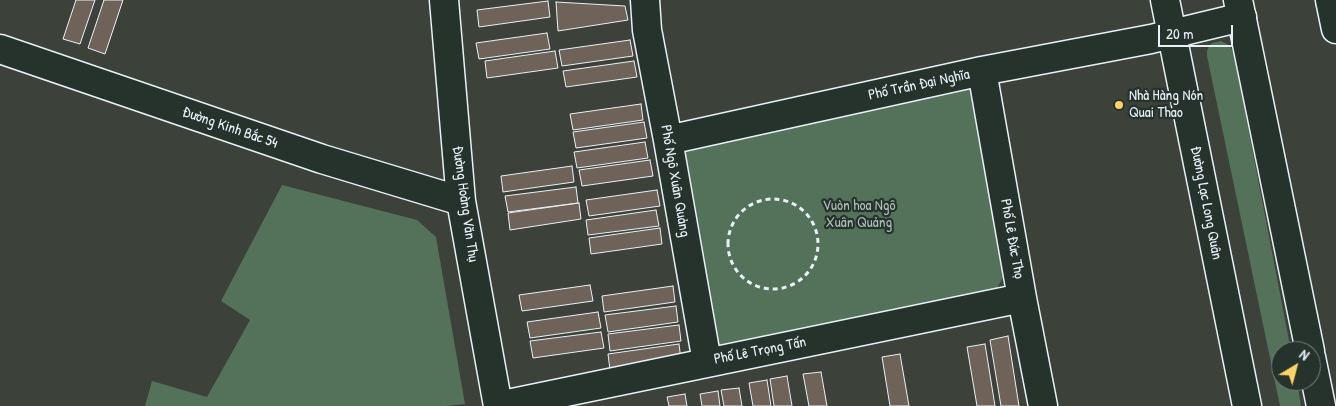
<!DOCTYPE html>
<meta charset="utf-8">
<style>
body{margin:0}
#map{position:relative;width:1336px;height:406px;overflow:hidden;background:#3c413a;font-family:"Patrick Hand",sans-serif}
canvas{display:block}
.north{position:absolute;left:1271px;top:341px;width:50px;height:50px;box-sizing:border-box;background:#26332d;border:1px solid #747f7e;border-radius:50%;rotate:37deg;font-size:14px;font-weight:700;line-height:20px;text-align:center;color:#e8f1f8}
.north::after{content:'';display:block;margin:auto;width:18px;height:22px;background:#ffd166;clip-path:polygon(50% 0,100% 100%,50% 72%,0 100%)}
.scale{position:absolute;left:1158px;top:25px;width:75px;height:22px;box-sizing:border-box;border:2px solid #e8f1f8;border-top:0;padding-left:6px;font-size:15px;line-height:18px;white-space:nowrap;color:#e8f1f8;-webkit-text-stroke:4px #26332d;paint-order:stroke}
</style>
<div id="map">
<canvas width="1336" height="406"></canvas>
<div class="north">N</div>
<div class="scale">20 m</div>
</div>
<script>
const g = document.querySelector('canvas').getContext('2d');
g.lineJoin = 'round';
function paint(path, color) { g.fillStyle = color; g.fill(path, 'evenodd'); }
const poly = rows => new Path2D(rows.map(r => 'M' + r).join(''));
function stroke(path, color, width, dash) { g.strokeStyle = color; g.lineWidth = width; g.lineCap = dash ? 'butt' : 'round'; g.setLineDash(dash || []); g.stroke(path); }
function label(font, color, halo, rows, align = 'center') {
  g.font = font + ' "Patrick Hand",sans-serif'; g.lineWidth = 4.5; g.setLineDash([]); g.textBaseline = 'middle'; g.strokeStyle = halo; g.fillStyle = color; for (const [text, x, y, turn = 0] of rows) {
    g.save(); g.translate(x, y); g.rotate((+turn || 0) * Math.PI / 180); g.textAlign = isNaN(turn) ? turn : align; if (halo) g.strokeText(text, 0, 0); g.fillText(text, 0, 0); g.restore();
  }
}
const green = poly([
 [1221,41,1230,46,1234,54,1291,351,1281,351,1281,381,1297,381,1301,406,1280,406,1207,56,1207,51,1209,46,1212,43],
 [963,81,981,96,1003,278,991,298,721,353,710,345,679,153,688,141],
 [282,185,417,220,436,237,465,404,447,406,145,406,152,381,207,397,250,320,221,301]
]);
const building = poly([
 [76,0,95,0,80,44,63,39,76,0],
 [104,0,123,0,105,54,88,48,104,0],
 [548,1,550,17,479,27,477,10,548,1],
 [556,2,625,6,628,20,558,31,556,2],
 [547,33,550,49,479,59,476,43,547,33],
 [630,40,633,56,562,66,559,50,630,40],
 [555,51,558,68,487,78,485,61,555,51],
 [634,61,637,77,566,87,563,71,634,61],
 [641,104,643,120,573,130,570,114,641,104],
 [644,122,647,138,576,148,573,132,644,122],
 [645,142,648,158,577,168,574,152,645,142],
 [650,160,653,176,582,186,579,170,650,160],
 [572,166,574,182,503,192,501,176,572,166],
 [576,187,578,203,508,212,505,196,576,187],
 [657,190,660,206,589,216,586,200,657,190],
 [579,203,581,219,510,230,508,213,579,203],
 [656,210,659,226,588,235,586,220,656,210],
 [660,228,662,244,591,254,589,238,660,228],
 [590,285,593,301,522,311,519,295,590,285],
 [673,286,675,302,604,312,602,296,673,286],
 [676,306,678,322,608,332,605,315,676,306],
 [598,312,601,328,530,338,527,322,598,312],
 [679,325,681,341,610,351,608,334,679,325],
 [601,332,604,348,533,358,530,341,601,332],
 [1008,336,1019,406,1001,406,990,340,1008,336],
 [679,344,681,360,610,370,608,354,679,344],
 [985,344,995,406,977,406,967,347,985,344],
 [900,354,909,406,890,406,882,357,900,354],
 [821,372,827,406,809,406,803,374,821,372],
 [787,376,792,406,774,406,770,379,787,376],
 [767,380,771,406,753,406,749,383,767,380],
 [739,388,742,406,724,406,721,390,739,388],
 [718,391,720,406,702,406,700,394,718,391],
 [685,394,687,406,669,406,667,397,685,394]
]);
const path = poly([
 '728 244a45 45 0 1 1 90 0a45 45 0 1 1-90 0Z'
]);
const minor = poly([
 [444,0,461,201,498,406],
 [645,0,647,30,668,140,707,362],
 [1330,0,1336,29],
 [0,49,322,159,461,201],
 [982,71,1022,298,1043,406],
 [668,140,982,71,1151,39,1242,17],
 [498,406,1022,298]
]);
const major = poly([
 [1165,0,1247,406],
 [1238,0,1310,351],
 [1311,357,1321,406]
]);
const markers = [
 [1119,105,5,"#ffd166"]
];
const streetNames = [
 ["Phố Trần Đại Nghĩa",919,85,-12],
 ["Đường Kinh Bắc 54",230,128,19],
 ["Phố Ngô Xuân Quảng",675,181,80],
 ["Đường Lạc Long Quân",1206,203,79],
 ["Đường Hoàng Văn Thụ",465,204,82],
 ["Phố Lê Đức Thọ",1012,239,80],
 ["Phố Lê Trọng Tấn",760,351,-11]
];
const poiNames = [
 ["Nhà Hàng Nón",1129,96],
 ["Quai Thao",1129,113]
];
const parkNames = [
 ["Vuòn hoa Ngô",859,206],
 ["Xuân Quảng",859,223]
];
paint(green, '#547159');
paint(building, '#6e6259');
stroke(building, '#e8f1f8', 1);
stroke(minor, '#e8f1f8', 31);
stroke(major, '#e8f1f8', 31);
stroke(path, '#e8f1f8', 3, [5, 4]);
stroke(minor, '#26332d', 28);
stroke(major, '#26332d', 28);
for (const [x, y, r, color] of markers) { const dot = new Path2D(); dot.arc(x, y, r, 0, 2 * Math.PI); g.fillStyle = color; g.fill(dot); stroke(dot, '#26332d', 2); }
label('15px', '#e8f1f8', '#26332d', streetNames);
label('15px', '#e8f1f8', '#26332d', poiNames, 'left');
label('15px', '#adbeb8', '#26332d', parkNames);
</script>
